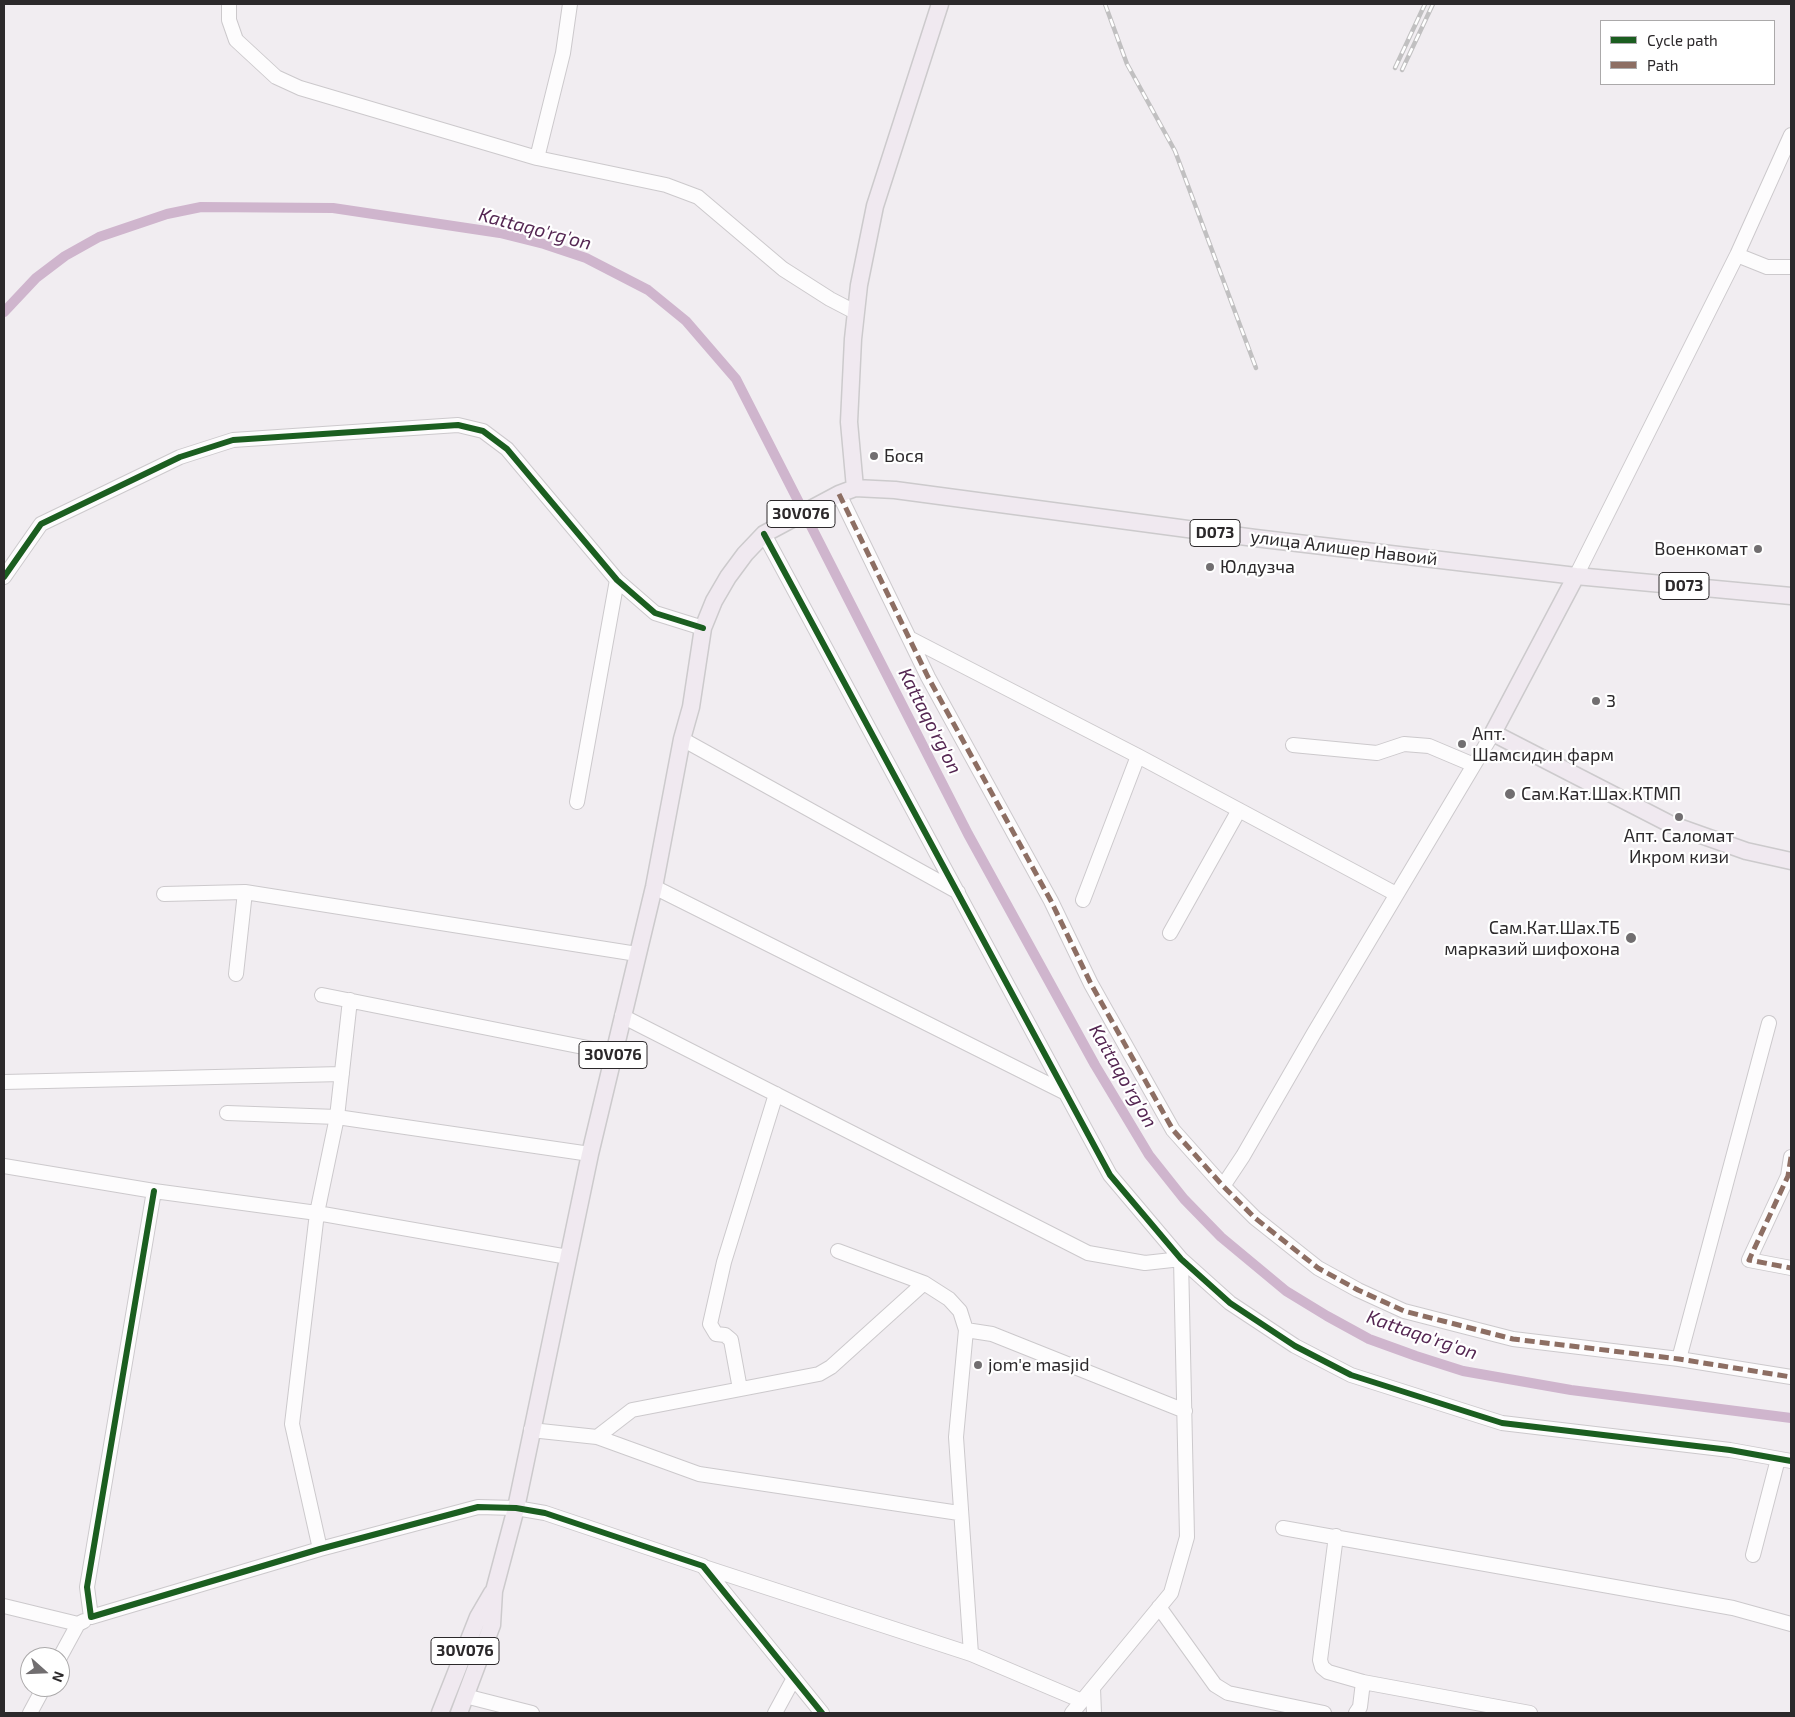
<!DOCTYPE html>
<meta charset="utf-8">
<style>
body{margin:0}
#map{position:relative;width:1795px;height:1717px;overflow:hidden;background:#f1edf1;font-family:"Exo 2",sans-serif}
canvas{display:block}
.frame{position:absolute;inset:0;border:5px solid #2c292b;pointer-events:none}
.legend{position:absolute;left:1600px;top:20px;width:175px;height:65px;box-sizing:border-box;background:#fff;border:1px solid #aba9aa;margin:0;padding:6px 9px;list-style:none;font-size:15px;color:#2c292b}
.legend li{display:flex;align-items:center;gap:10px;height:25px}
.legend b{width:25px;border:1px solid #aba9aa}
.north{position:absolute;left:20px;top:1647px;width:50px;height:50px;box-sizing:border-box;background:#fff;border:1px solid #aba9aa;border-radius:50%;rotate:110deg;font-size:14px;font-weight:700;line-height:20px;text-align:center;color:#2c292b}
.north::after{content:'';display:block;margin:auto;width:18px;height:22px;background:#716e70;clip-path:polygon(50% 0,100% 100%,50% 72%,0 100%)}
</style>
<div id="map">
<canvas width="1795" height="1717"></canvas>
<div class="frame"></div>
<ul class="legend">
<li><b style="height:6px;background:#1b5e20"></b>Cycle path</li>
<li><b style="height:6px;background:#8d6e63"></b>Path</li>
</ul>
<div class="north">N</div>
</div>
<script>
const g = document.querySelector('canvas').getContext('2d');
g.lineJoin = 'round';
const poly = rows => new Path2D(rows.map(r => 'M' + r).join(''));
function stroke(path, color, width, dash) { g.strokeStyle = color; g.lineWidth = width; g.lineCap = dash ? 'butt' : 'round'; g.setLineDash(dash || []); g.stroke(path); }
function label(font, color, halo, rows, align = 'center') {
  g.font = font + ' "Exo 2",sans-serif'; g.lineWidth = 4.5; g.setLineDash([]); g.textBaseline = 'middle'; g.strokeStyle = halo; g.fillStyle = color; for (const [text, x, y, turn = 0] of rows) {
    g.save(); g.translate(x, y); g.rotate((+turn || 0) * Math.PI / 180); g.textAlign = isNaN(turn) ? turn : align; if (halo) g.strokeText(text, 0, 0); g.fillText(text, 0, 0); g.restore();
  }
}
const canal = poly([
 [4,312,36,278,65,256,99,237,167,214,201,207,333,208,500,233,544,244,586,258,648,290,686,321,736,379,968,834,1095,1065,1149,1155,1184,1199,1221,1237,1286,1291,1327,1316,1369,1339,1416,1356,1463,1371,1571,1390,1791,1418]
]);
const minor = poly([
 [229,4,229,20,236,40,276,77,300,88,537,158,666,185,698,197,783,269,830,299,855,312],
 [537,158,563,53,570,4],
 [1737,255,1767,267,1791,267],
 [839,494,928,677,1051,901,1091,984,1173,1130,1223,1186,1255,1218,1318,1268,1358,1290,1404,1311,1513,1339,1679,1359,1791,1377],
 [764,534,1110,1175,1181,1259,1230,1303,1295,1346,1351,1375,1502,1423,1730,1450,1791,1461],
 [1576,576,1737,255,1791,135],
 [4,577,41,524,180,457,233,440,458,425,483,431,507,449,617,580,655,613,703,628],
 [909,638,1138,756,1396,894],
 [682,739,958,892],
 [1293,745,1377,753,1404,744,1429,746,1474,765],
 [577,802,617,580],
 [654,887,1066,1093],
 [164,894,245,892,637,954],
 [1083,900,1138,756],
 [1170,933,1239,810],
 [236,974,245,892],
 [322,995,613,1053],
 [622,1016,1088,1253,1145,1263,1181,1259,1187,1537,1171,1593,1072,1713],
 [4,1082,342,1074],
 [227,1113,337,1117,590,1154],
 [1791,1157,1788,1176,1749,1260,1791,1268],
 [4,1166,154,1191,317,1213,568,1257],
 [1223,1186,1243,1156,1314,1033,1493,733],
 [154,1191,87,1587,91,1617,320,1549,478,1507,516,1508,545,1513,703,1566,822,1713],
 [838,1251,924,1283,949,1299,960,1311,966,1330,956,1437,971,1654],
 [966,1330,992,1334,1185,1411],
 [1679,1359,1769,1023],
 [740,1389,731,1340,725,1335,716,1334,710,1324,724,1262,776,1094],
 [531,1430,597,1437,632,1410,819,1374,831,1367,924,1283],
 [597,1437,699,1474,959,1513],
 [1283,1528,1733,1608,1791,1624],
 [1336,1536,1320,1660,1322,1667,1328,1672,1363,1682,1530,1713],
 [320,1549,292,1424,317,1213,337,1117,350,1000],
 [1753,1555,1778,1459],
 [704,1567,971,1654,1082,1701],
 [4,1606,78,1624],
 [1159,1607,1215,1685,1228,1693,1324,1713],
 [60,1657,78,1624,84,1621],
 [1093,1688,1094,1713],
 [465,1696,532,1713],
 [30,1713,44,1687],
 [775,1713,794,1678],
 [1356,1713,1360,1707,1363,1682]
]);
const major = poly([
 [855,488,849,422,853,339,859,285,875,206,940,4],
 [1576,576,1493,733,1670,824,1746,851,1791,861],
 [440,1713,478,1617,492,1593],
 [459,1713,492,1625,494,1591,516,1508,590,1154,654,887,682,739,691,707,703,628,714,601,728,577,745,554,764,534,839,494,855,488,895,490,1255,538,1576,576,1791,596]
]);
const rail = poly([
 [1105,4,1127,64,1175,151,1256,368],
 [1395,68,1425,4],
 [1402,70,1433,4]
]);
const quiet = poly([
 [839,494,928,677,1051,901,1091,984,1173,1130,1223,1186,1255,1218,1318,1268,1358,1290,1404,1311,1513,1339,1679,1359,1791,1377],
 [1791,1157,1788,1176,1749,1260,1791,1268]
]);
const cycleway = poly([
 [764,534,1110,1175,1181,1259,1230,1303,1295,1346,1351,1375,1502,1423,1730,1450,1791,1461],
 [4,577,41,524,180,457,233,440,458,425,483,431,507,449,617,580,655,613,703,628],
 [154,1191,87,1587,91,1617,320,1549,478,1507,516,1508,545,1513,703,1566,822,1713]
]);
const markers = [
 [874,456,5,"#716e70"],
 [1758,549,5,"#716e70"],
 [1210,567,5,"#716e70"],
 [1596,701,5,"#716e70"],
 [1462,744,5,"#716e70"],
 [1510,794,6,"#716e70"],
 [1679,817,5,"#716e70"],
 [1631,938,6,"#716e70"],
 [978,1365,5,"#716e70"]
];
const shields = [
 [801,514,68],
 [1215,533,50],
 [1684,586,50],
 [613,1055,68],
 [465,1651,68]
];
const shieldNames = [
 ["30V076",801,514],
 ["D073",1215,533],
 ["D073",1684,586],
 ["30V076",613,1055],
 ["30V076",465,1651]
];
const poiNames = [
 ["Бося",884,456],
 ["Военкомат",1748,549,"right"],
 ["Юлдузча",1220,567],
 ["3",1606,701],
 ["Апт.",1472,734],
 ["Шамсидин фарм",1472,755],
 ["Сам.Кат.Шах.КТМП",1521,794],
 ["Апт. Саломат",1679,836,"center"],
 ["Икром кизи",1679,857,"center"],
 ["Сам.Кат.Шах.ТБ",1620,928,"right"],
 ["марказий шифохона",1620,949,"right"],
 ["jom'e masjid",988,1365]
];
const streetNames = [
 ["улица Алишер Навоий",1344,548,7]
];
const waterNames = [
 ["Kattaqo'rg'on",535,229,15],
 ["Kattaqo'rg'on",930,721,63],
 ["Kattaqo'rg'on",1123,1076,60],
 ["Kattaqo'rg'on",1422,1335,19]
];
stroke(canal, '#cfb5cd', 10);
stroke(minor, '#ccc9cc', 16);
stroke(major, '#cccacc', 19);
stroke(minor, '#fdfcfd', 14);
stroke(major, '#f0e9f0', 16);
stroke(rail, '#c1c0c1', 4.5);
stroke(rail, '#fff', 2.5, [8]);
stroke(quiet, '#8d6e63', 5, [10, 5]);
stroke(cycleway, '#1b5e20', 6);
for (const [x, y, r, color] of markers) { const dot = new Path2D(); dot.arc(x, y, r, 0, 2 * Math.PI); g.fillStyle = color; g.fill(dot); stroke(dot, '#fff', 2); }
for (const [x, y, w] of shields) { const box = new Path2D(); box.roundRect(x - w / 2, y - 13.5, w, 27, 4); g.fillStyle = '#fff'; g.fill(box); stroke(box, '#2c292b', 1); }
label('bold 16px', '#2c292b', null, shieldNames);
label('18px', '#2c292b', '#fff', poiNames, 'left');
label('18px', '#2c292b', '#fff', streetNames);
label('italic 19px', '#542652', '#fff', waterNames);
</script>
